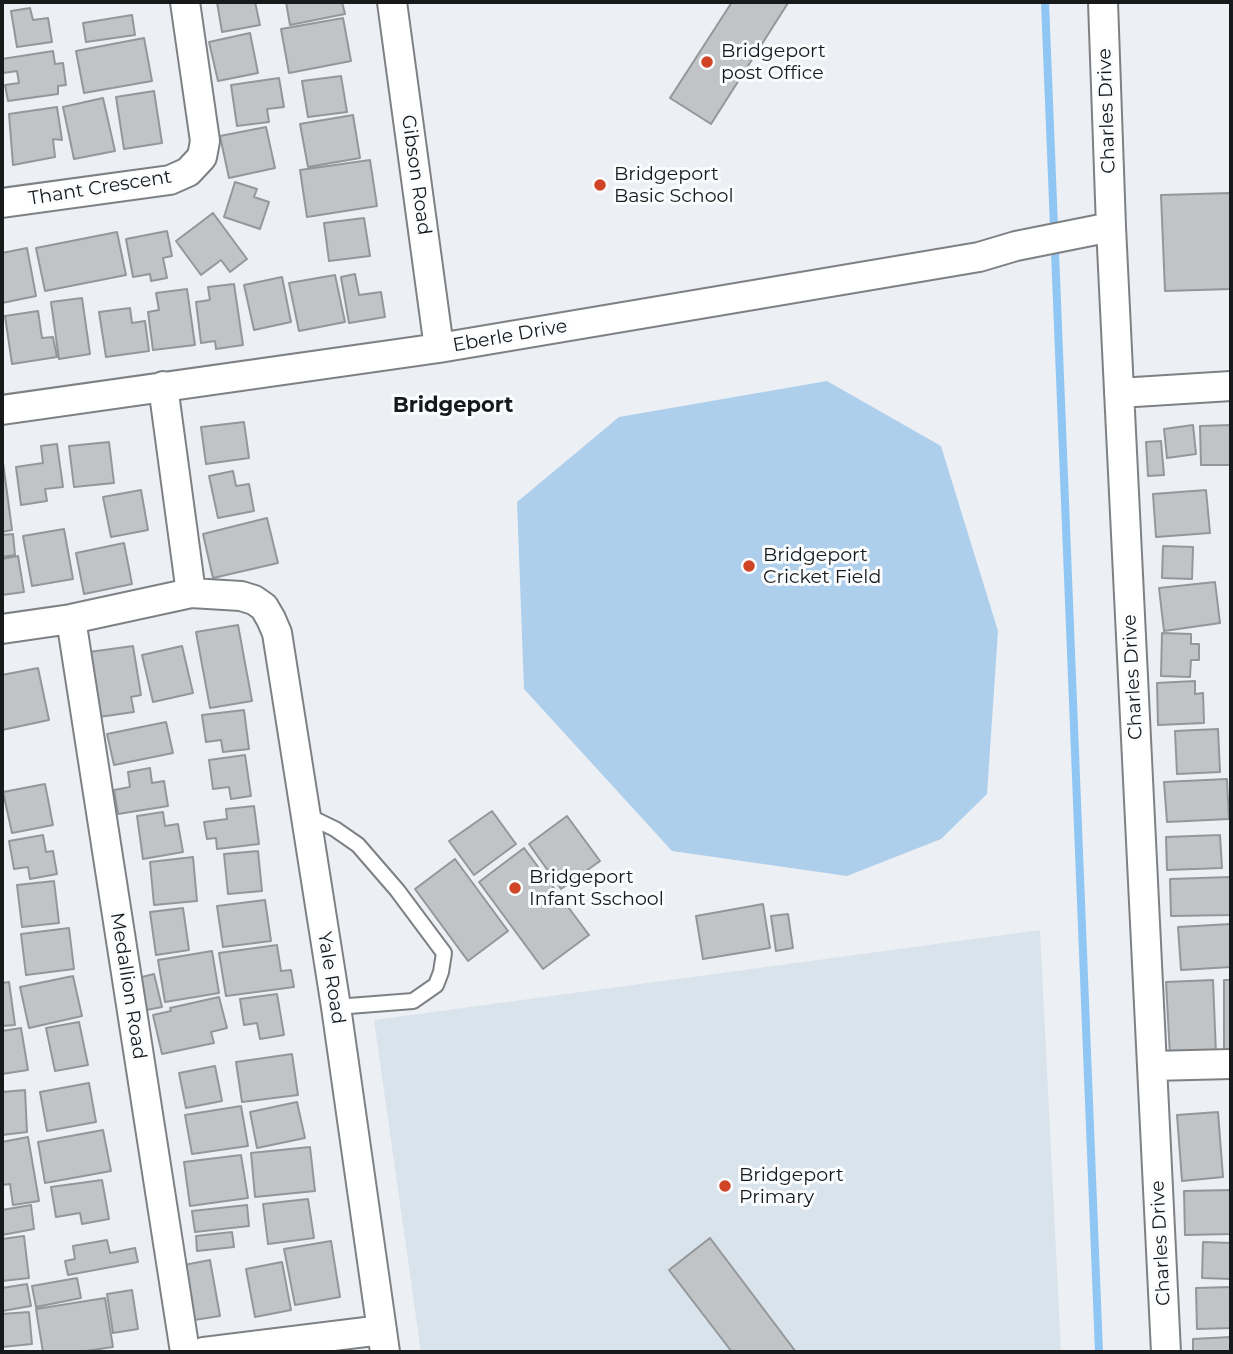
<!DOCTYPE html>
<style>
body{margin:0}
#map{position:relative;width:1233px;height:1354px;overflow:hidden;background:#eceff3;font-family:Montserrat,sans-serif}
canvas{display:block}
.frame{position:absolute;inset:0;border:4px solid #18191a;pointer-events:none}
</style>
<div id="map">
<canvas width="1233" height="1354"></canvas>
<div class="frame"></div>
</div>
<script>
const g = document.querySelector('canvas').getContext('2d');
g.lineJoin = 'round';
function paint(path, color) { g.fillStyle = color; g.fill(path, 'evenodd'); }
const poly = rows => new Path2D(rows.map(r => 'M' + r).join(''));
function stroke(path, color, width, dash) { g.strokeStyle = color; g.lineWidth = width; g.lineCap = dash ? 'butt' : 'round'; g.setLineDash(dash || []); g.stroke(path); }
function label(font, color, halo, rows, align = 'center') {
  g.font = font + ' Montserrat,sans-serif'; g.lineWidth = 6; g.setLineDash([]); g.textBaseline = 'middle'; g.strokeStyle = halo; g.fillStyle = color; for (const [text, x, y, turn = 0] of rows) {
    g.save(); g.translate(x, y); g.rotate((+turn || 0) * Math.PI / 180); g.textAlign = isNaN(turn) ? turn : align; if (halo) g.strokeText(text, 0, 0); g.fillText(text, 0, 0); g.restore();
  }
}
const built = poly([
 [1040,930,1061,1352,421,1352,374,1020]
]);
const green = poly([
 [827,381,941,446,998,631,987,794,941,839,847,876,672,851,524,689,517,502,619,417]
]);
const stream = poly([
 [1045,2,1099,1352]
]);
const building = poly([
 [217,2,255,2,260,25,222,32,217,2],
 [286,2,342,2,345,14,290,25,286,2],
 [732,2,788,3,711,124,670,98,732,2],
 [30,8,33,20,48,18,52,42,17,47,11,11,30,8],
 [132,15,135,35,86,42,83,23,132,15],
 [343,18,351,61,289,73,281,29,343,18],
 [250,33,258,73,218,81,209,42,250,33],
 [144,38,152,81,84,93,76,51,144,38],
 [53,51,55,64,63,63,66,85,58,86,58,94,8,101,5,85,19,83,17,71,3,73,2,59,53,51],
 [341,76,347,112,308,117,302,81,341,76],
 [279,78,284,107,267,109,269,122,237,126,231,85,279,78],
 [154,91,162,143,124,149,116,97,154,91],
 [103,98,115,151,74,159,63,107,103,98],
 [57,107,62,140,53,139,55,157,13,165,9,114,57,107],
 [353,115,360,158,308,167,300,124,353,115],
 [266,127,275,168,229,178,220,136,266,127],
 [370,160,377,206,307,217,300,170,370,160],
 [235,182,257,189,254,197,269,202,260,229,224,217,235,182],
 [1231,193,1231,289,1165,291,1161,195,1231,193],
 [213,213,247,259,230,272,221,260,201,275,176,241,213,213],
 [364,218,370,256,329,261,324,223,364,218],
 [167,231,172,256,163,258,167,278,151,281,150,274,133,277,126,239,167,231],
 [117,232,126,275,45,291,36,248,117,232],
 [27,248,36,296,2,303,2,253,27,248],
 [355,274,359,295,381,292,385,317,349,323,341,277,355,274],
 [335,275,345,322,299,331,289,283,335,275],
 [282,277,291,322,254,330,244,285,282,277],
 [234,284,243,345,216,349,215,341,201,343,196,302,210,300,208,287,234,284],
 [187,289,195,345,153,350,148,312,159,310,156,293,187,289],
 [82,298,90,354,59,359,51,302,82,298],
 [130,308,132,323,145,321,149,351,106,357,99,312,130,308],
 [38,311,42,338,53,337,57,357,12,364,5,316,38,311],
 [244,422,249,458,206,464,201,427,244,422],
 [1193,425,1196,454,1167,458,1164,429,1193,425],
 [1231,425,1231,465,1201,465,1200,426,1231,425],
 [1161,441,1164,475,1148,476,1146,442,1161,441],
 [109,442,114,483,74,487,69,446,109,442],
 [57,444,63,487,45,489,47,501,21,505,16,467,43,463,41,446,57,444],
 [2,455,12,530,2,532,2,455],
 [233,471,236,486,249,484,254,511,218,518,209,476,233,471],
 [141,490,148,530,111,537,103,497,141,490],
 [1206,490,1210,533,1156,537,1153,494,1206,490],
 [267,518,278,563,213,578,203,534,267,518],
 [64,529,73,579,32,586,23,536,64,529],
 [13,534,15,555,2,557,2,535,13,534],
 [124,543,132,584,84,594,76,553,124,543],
 [1163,546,1193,547,1192,579,1162,578,1163,546],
 [18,556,24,592,2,595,2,559,18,556],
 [1215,582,1220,623,1164,631,1159,588,1215,582],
 [238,625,252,701,210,708,196,632,238,625],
 [1162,633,1191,634,1191,644,1199,644,1199,660,1191,660,1190,677,1161,676,1162,633],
 [133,646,141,695,131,697,134,712,99,717,89,652,133,646],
 [182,646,193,693,153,702,142,655,182,646],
 [38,668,49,720,2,730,2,675,38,668],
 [1195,681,1195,694,1203,693,1204,723,1158,725,1157,683,1195,681],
 [244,710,249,749,223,752,221,740,206,742,202,715,244,710],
 [166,722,173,753,114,765,107,734,166,722],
 [1218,729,1220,772,1177,774,1175,731,1218,729],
 [245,755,251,796,231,799,229,787,213,789,209,760,245,755],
 [150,768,152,783,164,781,168,806,118,814,114,790,130,787,128,772,150,768],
 [1227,779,1229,819,1167,822,1164,782,1227,779],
 [45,784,53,825,12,833,3,792,45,784],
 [254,806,259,844,217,849,216,838,207,839,204,822,227,819,226,809,254,806],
 [492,811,516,844,474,875,449,841,492,811],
 [163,812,165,826,178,824,183,852,143,859,137,816,163,812],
 [567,816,600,861,561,889,529,844,567,816],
 [43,835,46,852,53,851,57,874,30,879,28,867,14,869,9,841,43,835],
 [1220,835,1222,868,1167,870,1166,837,1220,835],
 [524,848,589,935,543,969,479,882,524,848],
 [258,851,262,891,228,894,224,854,258,851],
 [193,857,197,901,154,905,150,862,193,857],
 [455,859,508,931,468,961,415,889,455,859],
 [1231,877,1231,915,1171,916,1170,879,1231,877],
 [54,881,59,923,22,927,17,885,54,881],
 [265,900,271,941,223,947,217,906,265,900],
 [763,904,770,948,703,959,696,916,763,904],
 [183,908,189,950,156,955,150,912,183,908],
 [788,914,793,948,776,951,771,916,788,914],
 [1231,924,1231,967,1181,970,1178,927,1231,924],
 [69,928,74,969,26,975,21,934,69,928],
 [277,945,281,971,291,970,294,987,226,996,219,953,277,945],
 [212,951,219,993,165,1002,158,960,212,951],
 [154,974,162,1007,141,1011,134,979,154,974],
 [73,976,82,1016,29,1028,20,987,73,976],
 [1213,980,1216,1054,1170,1056,1166,982,1213,980],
 [1224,980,1231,980,1231,1050,1224,1050,1224,980],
 [9,982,15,1025,2,1026,2,983,9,982],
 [277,994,284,1035,260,1039,257,1023,244,1025,240,999,277,994],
 [219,997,227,1028,211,1032,214,1043,162,1054,153,1015,171,1011,170,1008,219,997],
 [79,1022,88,1065,55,1071,46,1028,79,1022],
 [21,1028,28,1070,2,1074,2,1031,21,1028],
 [292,1054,298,1095,242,1102,236,1062,292,1054],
 [215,1066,222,1101,186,1108,179,1073,215,1066],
 [89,1083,96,1122,47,1131,40,1092,89,1083],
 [25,1090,27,1132,2,1135,2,1092,25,1090],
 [297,1102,305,1138,257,1148,250,1112,297,1102],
 [241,1106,248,1146,192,1154,185,1115,241,1106],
 [1218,1112,1223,1177,1182,1181,1177,1115,1218,1112],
 [103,1130,111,1171,45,1183,38,1142,103,1130],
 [28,1137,39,1201,13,1205,10,1184,2,1185,2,1142,28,1137],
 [310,1147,315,1191,255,1197,251,1153,310,1147],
 [241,1155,248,1198,190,1206,184,1162,241,1155],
 [102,1180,109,1219,82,1224,80,1213,56,1217,51,1187,102,1180],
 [1231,1190,1231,1234,1185,1235,1184,1191,1231,1190],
 [308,1199,314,1238,268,1244,263,1204,308,1199],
 [31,1205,34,1229,2,1235,2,1210,31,1205],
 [247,1205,249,1226,195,1232,192,1211,247,1205],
 [232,1232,234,1247,197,1251,196,1236,232,1232],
 [24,1236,29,1278,2,1281,2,1239,24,1236],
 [710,1238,796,1352,732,1352,669,1270,710,1238],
 [107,1240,110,1253,135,1248,138,1262,68,1275,65,1261,75,1259,73,1246,107,1240],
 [331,1241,340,1297,295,1305,284,1249,331,1241],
 [1203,1242,1231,1243,1231,1279,1202,1278,1203,1242],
 [210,1260,220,1316,194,1320,184,1265,210,1260],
 [282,1262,291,1310,255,1317,246,1269,282,1262],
 [77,1278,81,1298,36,1307,32,1286,77,1278],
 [27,1284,31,1306,2,1311,2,1288,27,1284],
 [1231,1287,1231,1328,1197,1329,1196,1288,1231,1287],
 [132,1290,138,1329,113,1333,107,1294,132,1290],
 [105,1298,113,1347,79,1352,43,1352,36,1309,105,1298],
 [29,1312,32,1344,2,1347,2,1314,29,1312],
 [1231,1337,1231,1352,1193,1352,1193,1339,1231,1337]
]);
const lane = poly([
 [306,815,335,829,358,845,397,890,444,953,441,972,436,985,413,1001,336,1007]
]);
const street = poly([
 [392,2,439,348],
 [1103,2,1111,227,1166,1352],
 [2,203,170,180,188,172,202,157,205,141,185,2],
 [163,386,191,593],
 [1119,393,1231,386],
 [2,410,439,348,979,257,1016,246,1111,227],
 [71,619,185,1352],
 [2,629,71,619,191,593,241,596,254,600,264,607,271,619,277,633,336,1007,385,1352],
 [1152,1066,1231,1064],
 [204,1352,382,1330]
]);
const markers = [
 [707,62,7,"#cf4525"],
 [600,185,7,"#cf4525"],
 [749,566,7,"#cf4525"],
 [515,888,7,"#cf4525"],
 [725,1186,7,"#cf4525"]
];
const poiNames = [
 ["Bridgeport",721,51],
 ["post Office",721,73],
 ["Bridgeport",614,174],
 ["Basic School",614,196],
 ["Bridgeport",763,555],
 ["Cricket Field",763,577],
 ["Bridgeport",529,877],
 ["Infant Sschool",529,899],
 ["Bridgeport",739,1175],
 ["Primary",739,1197]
];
const streetNames = [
 ["Charles Drive",1107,111,-92],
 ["Gibson Road",416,175,82],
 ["Thant Crescent",100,188,-9],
 ["Eberle Drive",510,336,-10],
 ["Charles Drive",1133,677,-93],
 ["Yale Road",331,978,81],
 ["Medallion Road",128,986,81],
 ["Charles Drive",1161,1243,-93]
];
const neighbourhoodNames = [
 ["Bridgeport",453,406]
];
paint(built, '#d9e3eb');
paint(green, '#aecfec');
stroke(stream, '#8fc6f4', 8);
paint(building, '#c0c4c7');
stroke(building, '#94979a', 2);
stroke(lane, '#7e8184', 18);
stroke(street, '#7e8184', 32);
stroke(lane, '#fff', 14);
stroke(street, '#fff', 28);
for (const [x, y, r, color] of markers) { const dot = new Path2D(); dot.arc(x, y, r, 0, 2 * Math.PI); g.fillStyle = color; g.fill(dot); stroke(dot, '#fafcfe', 2.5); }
label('19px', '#18191a', '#fafcfe', poiNames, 'left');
label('19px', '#18191a', '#fafcfe', streetNames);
label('bold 21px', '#18191a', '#fafcfe', neighbourhoodNames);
</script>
